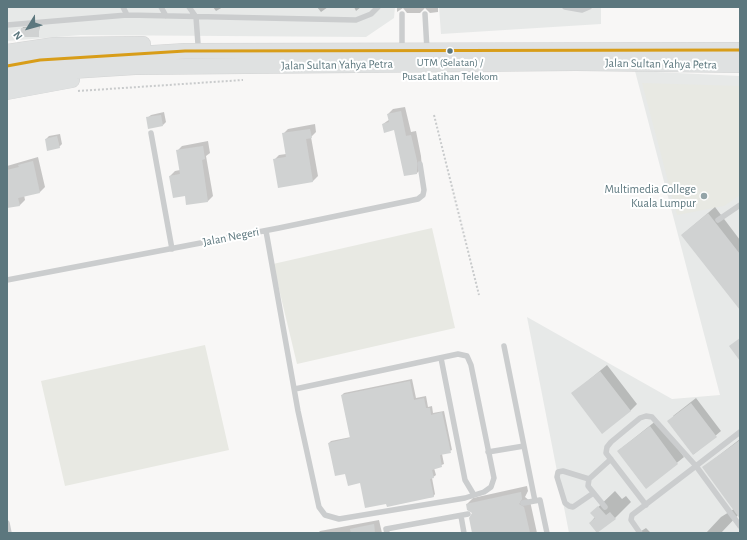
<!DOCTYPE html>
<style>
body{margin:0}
#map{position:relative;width:747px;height:540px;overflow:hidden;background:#f8f7f6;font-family:"Alegreya Sans",sans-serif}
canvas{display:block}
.frame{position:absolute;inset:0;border:8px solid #5c777e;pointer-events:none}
.north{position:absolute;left:8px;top:8px;width:40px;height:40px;-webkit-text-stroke:3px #fff;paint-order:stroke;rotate:233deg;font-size:11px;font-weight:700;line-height:16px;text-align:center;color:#5c777e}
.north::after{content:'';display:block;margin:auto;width:14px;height:18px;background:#5c777e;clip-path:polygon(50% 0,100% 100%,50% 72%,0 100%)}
</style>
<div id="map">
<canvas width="747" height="540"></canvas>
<div class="frame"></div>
<div class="north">N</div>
</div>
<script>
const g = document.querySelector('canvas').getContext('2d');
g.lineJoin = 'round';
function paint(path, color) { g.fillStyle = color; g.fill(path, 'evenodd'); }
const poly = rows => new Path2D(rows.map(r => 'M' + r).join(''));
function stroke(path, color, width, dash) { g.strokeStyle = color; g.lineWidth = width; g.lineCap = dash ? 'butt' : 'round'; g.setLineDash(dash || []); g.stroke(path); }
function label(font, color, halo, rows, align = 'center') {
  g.font = font + ' "Alegreya Sans",sans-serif'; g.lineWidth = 4; g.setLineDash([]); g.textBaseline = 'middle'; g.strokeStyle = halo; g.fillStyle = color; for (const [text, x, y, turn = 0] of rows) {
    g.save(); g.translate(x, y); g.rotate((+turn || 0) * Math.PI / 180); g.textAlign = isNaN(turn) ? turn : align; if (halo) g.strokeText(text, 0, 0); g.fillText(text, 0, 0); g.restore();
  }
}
const built = poly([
 [7,7,395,7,394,18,366,37,81,35,7,41],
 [439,7,601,7,601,24,441,34],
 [635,71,740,76,740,533,569,533,527,317,672,399,720,395]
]);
const green = poly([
 [642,83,740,86,740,195,724,206,677,215],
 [432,228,455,328,297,364,273,264],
 [205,345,229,450,65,486,41,381]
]);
const shadow = poly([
 [213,7,223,7,216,11],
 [317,7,328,7,321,12],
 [354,7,361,7,356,11],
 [397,7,438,7,438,12,430,13,425,8,420,13,407,13,403,8,397,12],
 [40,26,38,36,22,29,23,27],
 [405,107,411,132,416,131,421,156,422,168,417,173,395,129,383,124,390,119,388,114,393,109],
 [164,112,166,122,163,125,147,118,151,115],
 [315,124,316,132,311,137,318,176,313,181,279,187,274,160,279,155,286,154,283,134,288,129],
 [60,134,62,144,59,147,46,139,49,136],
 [208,141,210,153,206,156,213,196,208,201,187,204,186,195,170,176,175,171,180,170,177,151,182,146],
 [38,157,45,187,40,192,24,195,25,200,20,205,7,207,7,166],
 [715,207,740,240,740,308,682,235],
 [607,365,637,404,630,411,572,394],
 [412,379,416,398,426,396,428,407,432,406,433,413,444,411,452,450,442,454,444,464,434,468,436,475,432,478,435,494,433,497,387,503,346,472,329,443,331,441,351,437,342,395,344,393],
 [696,398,721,431,694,454,673,416],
 [657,420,684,457,646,488,618,451],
 [740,439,740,517,738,515,721,533,706,533,721,517,734,509,704,467],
 [527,486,528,491,525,497,530,501,537,533,473,533,473,513,467,504,473,498],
 [615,491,622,499,626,496,631,502,615,518,590,523,595,517,592,513],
 [379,520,382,533,318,533,320,531],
 [646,528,651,533,638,533]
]);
const building = poly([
 [39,27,39,37,21,37,21,28],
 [401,111,406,136,411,135,417,161,417,174,404,176,394,130,384,133,382,124,389,122,387,114],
 [161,115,163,126,148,129,146,117],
 [310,129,312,138,306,139,313,182,278,188,273,159,286,157,282,133],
 [57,136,60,148,47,151,45,139],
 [203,146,205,159,202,160,208,202,186,205,185,196,173,198,169,176,180,174,176,150],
 [33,161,40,193,18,198,20,206,7,208,7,170,19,167,18,165],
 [708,213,740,254,740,310,681,235],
 [740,338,740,361,729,346],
 [600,371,631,411,602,434,571,393],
 [410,381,414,400,424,398,426,408,430,408,431,415,442,412,451,453,440,455,442,467,432,470,434,478,430,479,434,497,387,507,386,504,365,508,360,483,348,486,345,474,335,476,328,443,350,438,341,395],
 [691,403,717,437,693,455,667,421],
 [650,426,678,464,646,489,617,451],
 [740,440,740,519,702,467],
 [521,492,522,499,519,504,524,507,530,533,472,533,469,518,472,513,467,510,466,504],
 [598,506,606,515,610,512,616,519,597,533,589,523,595,518,590,513],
 [374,524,375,533,351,533,350,529]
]);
const path = poly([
 [78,91,243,80],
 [434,115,479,295]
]);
const service = poly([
 [123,7,127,15],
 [161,7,166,16],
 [189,7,196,17,198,44],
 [565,7,582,10,589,7],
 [402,14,402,50],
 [425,14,427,50],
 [7,25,127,15,356,20,371,14,378,7],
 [151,133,172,249],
 [718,220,740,205],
 [266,231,298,411,319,507,325,515,339,519,465,498,484,492,491,487,494,478,471,365,467,356,458,354,295,389],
 [7,280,279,228,418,199,423,195,424,190,420,164],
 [504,346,535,501],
 [441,358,465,480,474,495],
 [488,452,524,446],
 [589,479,563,471,558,472,557,477,565,503,569,506,573,507,592,494],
 [523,503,540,500,547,533],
 [646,505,606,453,607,447,611,442,640,418,646,416,652,417,696,466,740,432],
 [605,507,588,486,589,479,611,459],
 [461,516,464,533],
 [7,523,9,533],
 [387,533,386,529,468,514],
 [640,533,631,520,632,515,696,466,740,526]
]);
const secondary = poly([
 [7,52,54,45,143,44],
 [7,66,40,60,185,51,740,50],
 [7,79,40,73,135,67,576,63,740,65],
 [7,92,72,80]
]);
const bus1 = poly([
 [7,66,40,60,185,51,740,50]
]);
const markers = [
 [450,51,3.5,"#5c777e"],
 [704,196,4,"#93a4a8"]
];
const busNames = [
 ["UTM (Selatan) /",450,63],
 ["Pusat Latihan Telekom",450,77]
];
const streetNames = [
 ["Jalan Sultan Yahya Petra",661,64,1],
 ["Jalan Sultan Yahya Petra",337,65,-1],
 ["Jalan Negeri",231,237,-11]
];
const poiNames = [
 ["Multimedia College",696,189],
 ["Kuala Lumpur",696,203]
];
paint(built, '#e7e9e8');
paint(green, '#e8e9e3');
paint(shadow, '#0003');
paint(building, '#d0d2d2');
stroke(secondary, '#d3d4d4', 16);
stroke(path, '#c9cbcc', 2, [2, 2]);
stroke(service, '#cbcdce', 5.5);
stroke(secondary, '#dfe1e1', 15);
stroke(bus1, '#d89d19', 3);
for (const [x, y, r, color] of markers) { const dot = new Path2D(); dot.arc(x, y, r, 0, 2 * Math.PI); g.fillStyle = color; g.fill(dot); stroke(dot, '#fff', 1.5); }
label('11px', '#5c777e', '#fff', busNames);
label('12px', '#5c777e', '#fff', streetNames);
label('12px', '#5c777e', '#fff', poiNames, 'right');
</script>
